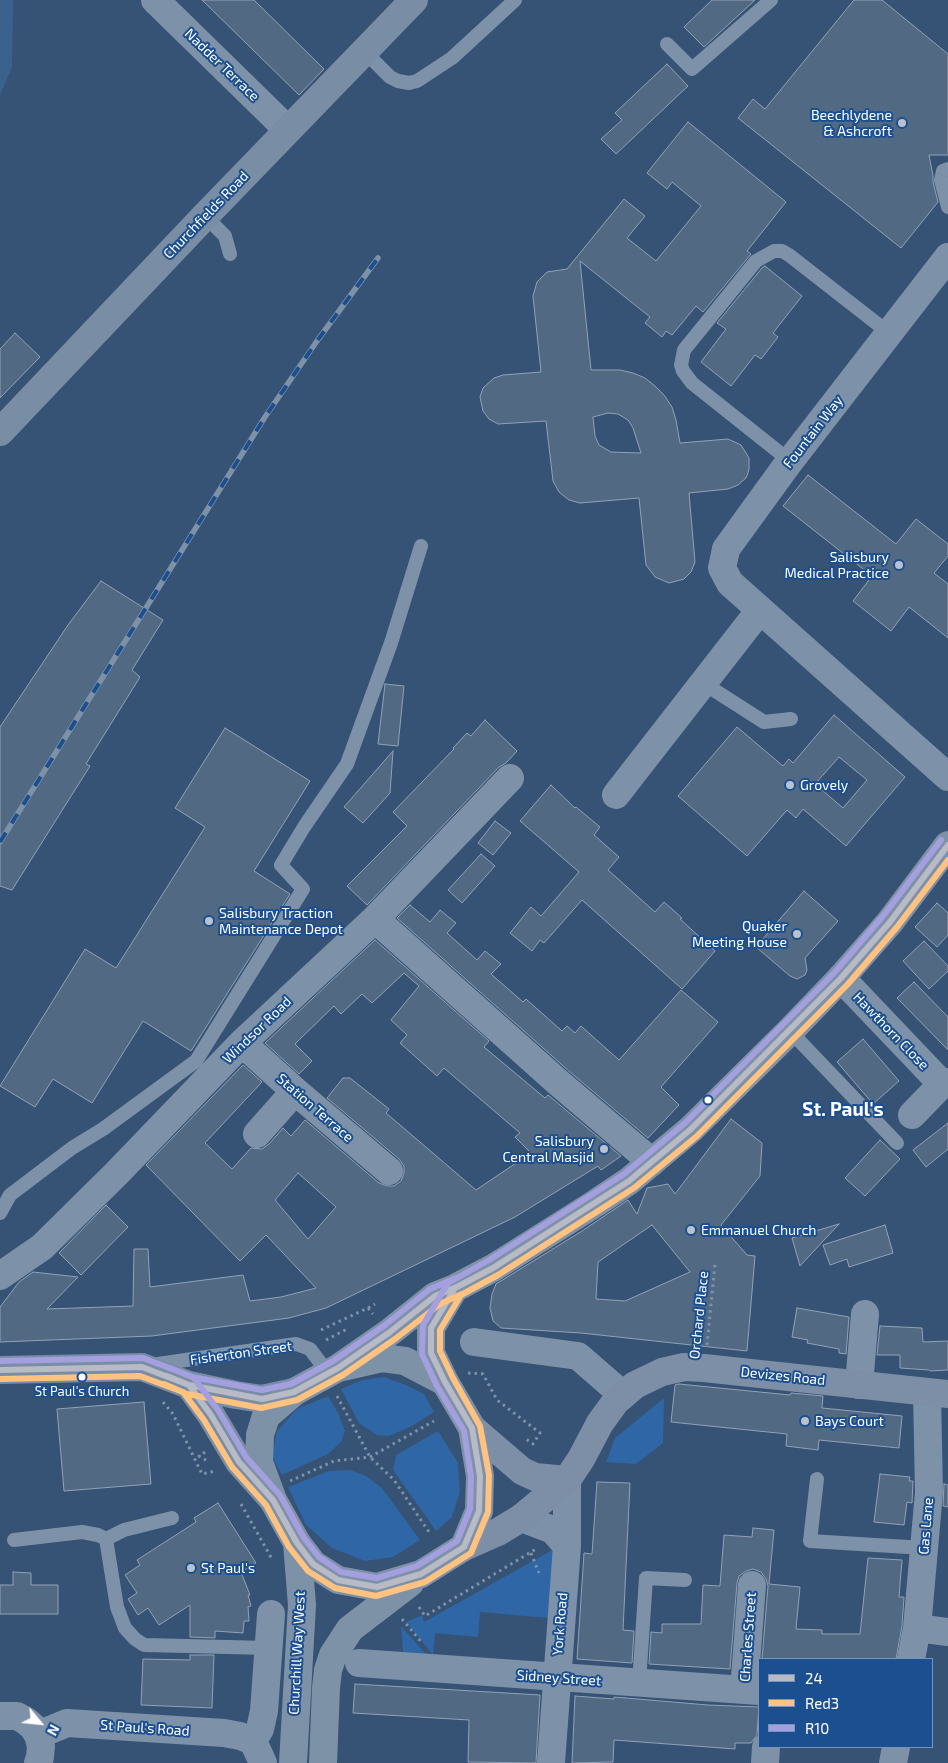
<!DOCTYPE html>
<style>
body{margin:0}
#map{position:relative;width:948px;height:1763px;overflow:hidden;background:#365274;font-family:"Exo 2",sans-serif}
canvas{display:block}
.legend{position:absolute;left:758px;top:1658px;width:175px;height:90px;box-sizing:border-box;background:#1b4f8f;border:1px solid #7695bc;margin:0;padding:6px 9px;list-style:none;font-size:15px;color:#fff}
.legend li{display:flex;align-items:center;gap:10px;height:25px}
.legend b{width:25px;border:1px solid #7695bc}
.north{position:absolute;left:15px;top:1698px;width:50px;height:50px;-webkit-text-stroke:4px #1b4f8f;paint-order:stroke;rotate:118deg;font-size:14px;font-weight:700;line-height:20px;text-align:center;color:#fff}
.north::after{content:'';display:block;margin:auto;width:18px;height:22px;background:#fff;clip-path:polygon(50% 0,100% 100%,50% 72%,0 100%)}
</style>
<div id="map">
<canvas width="948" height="1763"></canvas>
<ul class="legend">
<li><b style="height:6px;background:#b8bac6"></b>24</li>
<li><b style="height:6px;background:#ffc280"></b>Red3</li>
<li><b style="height:6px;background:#a49fdf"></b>R10</li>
</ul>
<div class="north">N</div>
</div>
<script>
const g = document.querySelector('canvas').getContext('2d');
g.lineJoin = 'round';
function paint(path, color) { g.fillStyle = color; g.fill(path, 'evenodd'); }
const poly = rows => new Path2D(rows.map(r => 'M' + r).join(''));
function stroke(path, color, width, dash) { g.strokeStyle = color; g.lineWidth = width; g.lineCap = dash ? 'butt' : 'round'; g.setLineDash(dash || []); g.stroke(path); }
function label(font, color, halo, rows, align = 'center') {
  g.font = font + ' "Exo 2",sans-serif'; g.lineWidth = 4; g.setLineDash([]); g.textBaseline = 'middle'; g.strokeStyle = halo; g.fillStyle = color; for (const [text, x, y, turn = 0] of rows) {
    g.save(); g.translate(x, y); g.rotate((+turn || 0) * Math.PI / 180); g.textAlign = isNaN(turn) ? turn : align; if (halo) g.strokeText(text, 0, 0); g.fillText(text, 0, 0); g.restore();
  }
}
const green = poly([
 [384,1377,406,1385,424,1394,434,1412,412,1426,389,1436,377,1435,359,1423,341,1389,362,1380],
 [328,1396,338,1413,345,1431,341,1442,328,1454,282,1475,272,1456,277,1431,297,1409],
 [664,1398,663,1443,636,1464,606,1462,615,1438],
 [438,1431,458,1463,460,1492,452,1517,436,1531,393,1470,396,1455],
 [350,1470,366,1476,382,1488,420,1540,393,1557,365,1561,332,1548,306,1525,288,1487,329,1471],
 [554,1549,548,1618,480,1612,478,1637,435,1633,433,1655,406,1622,422,1615,424,1622],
 [401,1626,426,1654,403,1652]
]);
const water = poly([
 [0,0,13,0,12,67,0,95]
]);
const building = poly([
 [202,0,254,0,324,69,299,95,202,0],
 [712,0,755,0,704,47,684,27,712,0],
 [854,0,882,0,948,54,948,155,929,155,933,176,933,182,938,202,901,248,738,118,753,99,765,109,854,0],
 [667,64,688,86,616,154,601,139,622,120,615,113,667,64],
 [688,122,786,202,747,251,751,254,703,312,696,306,672,335,666,331,662,337,645,323,650,317,580,261,591,370,620,370,633,373,645,378,655,386,664,395,672,407,676,420,680,443,728,439,741,445,749,458,749,469,748,473,746,478,738,485,728,489,689,493,695,562,691,572,684,579,669,583,655,577,646,565,639,498,580,503,569,500,559,492,553,481,546,421,498,424,489,419,483,411,480,397,483,388,494,378,503,375,541,372,533,296,537,282,547,272,567,269,624,199,645,216,627,238,656,261,701,206,672,182,667,189,647,173,688,122],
 [608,413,618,414,628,420,633,428,641,453,611,452,599,445,595,436,593,417,608,413],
 [765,266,802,296,773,333,778,337,761,359,755,355,731,386,701,362,726,329,717,323,762,268,765,266],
 [15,333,40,357,0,398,0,349,15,333],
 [808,475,896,544,916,519,948,544,948,556,934,573,948,584,948,638,909,607,891,631,853,601,872,576,783,506,808,475],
 [101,581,163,620,132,670,140,677,86,764,90,766,12,890,0,886,0,727,68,625,101,581],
 [385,684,404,686,398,746,378,744,385,684],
 [834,715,905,777,846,846,803,809,796,818,787,810,747,856,678,796,737,727,783,766,789,759,793,763,834,715],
 [839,757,867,780,843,808,815,784,839,757],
 [485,720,517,751,506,763,499,767,367,905,347,886,407,826,393,812,454,749,453,748,467,733,471,736,485,720],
 [225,728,310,781,254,871,290,894,191,1051,143,1021,92,1103,53,1079,35,1107,0,1086,85,949,116,968,205,827,175,808,225,728],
 [393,751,390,793,363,823,344,807,393,751],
 [551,785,575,808,576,807,600,827,594,835,619,857,608,870,655,912,664,902,682,918,680,919,715,951,682,989,582,900,544,943,540,940,532,951,510,933,531,907,541,916,579,872,520,821,551,785],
 [495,821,511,833,493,855,478,843,495,821],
 [481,854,495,866,462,903,448,890,481,854],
 [804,891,838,921,805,958,807,970,805,975,797,979,790,976,756,947,804,891],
 [937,903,948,913,948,935,937,947,915,927,937,903],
 [410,905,430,922,440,910,456,923,447,933,477,960,485,951,501,964,491,974,523,1002,526,999,562,1031,567,1026,575,1033,581,1026,619,1060,681,990,718,1022,661,1087,679,1105,648,1138,570,1072,397,918,410,905],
 [375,940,489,1041,484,1047,545,1098,548,1095,621,1156,601,1170,598,1166,515,1217,326,1308,289,1318,152,1336,0,1342,0,1307,19,1282,33,1272,78,1277,47,1309,133,1306,134,1249,148,1249,150,1287,243,1275,250,1301,281,1297,316,1288,266,1235,240,1261,146,1165,243,1065,262,1082,205,1143,232,1169,251,1148,262,1149,269,1144,283,1128,291,1136,305,1120,379,1183,387,1186,394,1186,401,1181,404,1173,404,1166,399,1159,327,1098,343,1078,350,1078,389,1109,386,1113,476,1190,531,1153,515,1137,520,1133,458,1080,444,1068,437,1076,400,1043,407,1035,391,1020,419,986,404,973,372,1003,362,994,341,1014,334,1006,295,1044,312,1061,299,1074,265,1043,375,940],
 [298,1173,336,1207,308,1239,275,1200,298,1173],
 [924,941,948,966,948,971,929,989,903,961,924,941],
 [914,982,948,1017,948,1050,897,998,914,982],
 [863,1039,899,1081,873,1104,837,1062,863,1039],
 [731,1119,762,1143,760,1176,721,1225,747,1255,755,1256,747,1351,581,1333,501,1328,493,1321,490,1308,492,1294,496,1284,582,1231,628,1200,637,1214,647,1188,668,1184,675,1194,731,1119],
 [652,1225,690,1272,625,1301,596,1299,598,1262,652,1225],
 [948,1123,948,1149,926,1167,913,1150,948,1123],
 [880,1140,900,1159,865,1196,845,1178,880,1140],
 [106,1205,128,1227,81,1275,59,1253,106,1205],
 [839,1224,800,1266,792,1238,839,1224],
 [885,1225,893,1253,849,1267,847,1259,830,1265,823,1245,885,1225],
 [797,1308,849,1317,846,1354,839,1353,839,1349,807,1343,808,1340,792,1337,797,1308],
 [880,1326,922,1328,923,1342,948,1341,948,1370,930,1371,929,1370,900,1368,900,1355,877,1355,880,1326],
 [679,1384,790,1395,791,1393,823,1396,822,1408,902,1416,899,1448,819,1440,818,1450,786,1446,787,1434,671,1422,675,1385,679,1384],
 [144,1402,151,1484,64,1491,57,1409,144,1402],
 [880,1474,910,1477,909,1481,913,1481,912,1503,907,1502,904,1525,874,1522,880,1474],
 [597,1482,630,1483,623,1630,634,1631,632,1663,577,1659,584,1553,592,1554,597,1482],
 [944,1484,948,1485,948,1507,943,1506,944,1484],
 [218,1503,256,1563,241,1572,250,1595,248,1595,251,1606,248,1607,249,1621,244,1621,243,1633,215,1631,215,1638,190,1637,190,1605,159,1625,148,1608,138,1615,128,1599,137,1593,125,1575,140,1565,137,1560,196,1522,194,1518,218,1503],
 [753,1528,774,1530,769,1584,800,1587,796,1629,822,1630,822,1634,860,1634,868,1558,902,1560,899,1597,904,1597,902,1626,896,1659,762,1659,768,1586,766,1579,761,1572,753,1569,746,1571,739,1576,737,1583,730,1669,649,1664,651,1632,662,1633,662,1624,701,1624,703,1585,720,1586,724,1535,752,1537,753,1528],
 [13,1572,31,1573,31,1585,58,1585,58,1614,0,1614,0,1585,13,1585,13,1572],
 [190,1655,214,1655,212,1708,141,1705,143,1659,190,1660,190,1655],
 [355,1684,540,1695,536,1763,468,1762,469,1720,353,1713,355,1684],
 [575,1696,614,1699,614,1697,708,1705,759,1707,757,1735,751,1743,735,1743,735,1749,614,1740,613,1762,572,1763,575,1696]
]);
const path = poly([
 [368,1308,375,1304],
 [321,1330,368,1308,373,1314],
 [326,1340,349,1328],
 [707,1345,715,1264],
 [468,1373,483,1374,497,1400,540,1433,533,1444,526,1439],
 [337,1396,370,1457,394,1480,431,1535],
 [163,1402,173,1414,202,1474,215,1471],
 [205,1452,199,1456,209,1462],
 [290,1481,334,1461,370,1457,434,1421],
 [241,1504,272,1559],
 [531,1553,539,1573],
 [419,1607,425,1616,536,1549],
 [402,1619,422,1643]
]);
const lane = poly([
 [667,44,692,69,771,0],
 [364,51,390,77,398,81,409,83,417,81,452,58,515,0],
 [948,169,943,171,941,180,948,207],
 [205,216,225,236,230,254],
 [787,465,780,453,692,383,683,371,681,365,684,350,756,261,774,251,782,251,789,255,889,333],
 [703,683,764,722,791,719],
 [790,1031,897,1143],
 [0,1213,10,1195,72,1148,103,1129,196,1061,303,889,281,865,304,827,347,764,391,643,421,546],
 [151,1365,296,1344,310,1349,328,1373],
 [817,1479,810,1541,924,1548],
 [106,1539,124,1530,172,1518],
 [14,1540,82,1532,98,1535,106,1539,117,1607,125,1628,135,1639,144,1645,269,1648],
 [639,1683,646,1578,685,1580]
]);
const street = poly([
 [155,0,288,130],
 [948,257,787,465,726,549,722,568,730,583,948,777],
 [616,795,760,610],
 [375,919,560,1084,652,1162],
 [841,978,942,1084,948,1082],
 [242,1043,295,1091,389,1171],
 [912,1115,942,1084],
 [257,1134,295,1091],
 [0,1276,42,1247,116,1174,242,1043,375,919,510,778],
 [474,1342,578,1356,623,1395],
 [859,1385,865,1314],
 [521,1518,553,1530,567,1546],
 [917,1628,948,1632],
 [911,1659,917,1628,929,1492,927,1392],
 [359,1663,759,1691],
 [744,1690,752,1585],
 [0,1716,17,1716,26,1721,33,1727,38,1735,41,1746,40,1757,38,1763],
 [38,1735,67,1723,224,1733,240,1736,253,1741],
 [263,1763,253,1741,260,1729,264,1711,271,1614],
 [551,1763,567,1546,567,1480],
 [765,1763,766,1747],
 [893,1763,896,1747]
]);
const secondary = poly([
 [0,432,205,216,414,0],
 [0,1370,142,1367,189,1385,236,1395,262,1399,294,1392],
 [189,1385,211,1415,239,1462,272,1499]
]);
const primary = poly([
 [472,1428,522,1471,535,1477,567,1480],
 [464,1547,498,1532,521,1518,567,1480,581,1459,600,1423,616,1401,635,1385,662,1372,684,1367,704,1368,948,1394]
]);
const highway = poly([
 [338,1368,390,1332,435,1296,455,1288,493,1268,596,1203,629,1181,691,1129,790,1031,841,978,890,922,948,845],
 [445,1382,405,1361,382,1358,338,1368,294,1392,266,1416,260,1435,259,1462,273,1500,297,1543,313,1564,338,1580,377,1587,421,1574,464,1547,479,1511,480,1476,472,1428,445,1382,431,1353,431,1328,454,1289],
 [293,1763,302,1605,297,1543],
 [323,1763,326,1688,328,1670,333,1655,350,1629,410,1583]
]);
const rail = poly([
 [0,842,265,417,317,341,378,258]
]);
const bus1 = poly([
 [0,1370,142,1367,189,1385,211,1415,239,1462,273,1500,297,1543,313,1564,338,1580,377,1587,421,1574,464,1547,479,1511,480,1476,472,1428,445,1382,431,1353,431,1328,455,1288,493,1268,629,1181,691,1129,841,978,890,922,948,845],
 [167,1376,189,1385,262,1399,294,1392,338,1368,390,1332,435,1296,459,1286]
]);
const bus2 = poly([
 [0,1379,140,1376,183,1392,204,1420,232,1467,266,1505,289,1547,308,1571,335,1588,376,1596,425,1582,471,1553,488,1512,489,1475,480,1426,453,1378,440,1351,440,1330,461,1295,498,1275,634,1188,697,1136,848,984,897,927,948,860],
 [164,1384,187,1394,261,1408,297,1400,343,1375,395,1339,440,1304,462,1294]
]);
const bus3 = poly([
 [0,1361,143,1358,193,1377,218,1410,246,1457,280,1495,304,1538,319,1557,341,1572,377,1578,417,1566,457,1541,470,1509,471,1477,464,1431,437,1386,422,1354,423,1325,448,1283,489,1260,624,1174,685,1123,835,972,883,916,941,840],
 [170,1368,192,1377,262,1390,291,1384,333,1361,385,1325,430,1289,456,1278]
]);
const markers = [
 [902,123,5,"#b9c2ce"],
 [899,565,5,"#b9c2ce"],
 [790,785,5,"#b9c2ce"],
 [209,921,5,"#b9c2ce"],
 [797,934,5,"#b9c2ce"],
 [708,1100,4.5,"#fff"],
 [604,1149,5,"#b9c2ce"],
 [691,1230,5,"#b9c2ce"],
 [82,1377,4.5,"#fff"],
 [805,1421,5,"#b9c2ce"],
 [191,1568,5,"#b9c2ce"]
];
const busNames = [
 ["St Paul's Church",82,1392]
];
const streetNames = [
 ["Nadder Terrace",222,65,44],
 ["Churchfields Road",206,215,-46],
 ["Fountain Way",813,432,-52],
 ["Windsor Road",257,1030,-44],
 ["Hawthorn Close",891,1031,46],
 ["Station Terrace",315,1108,41],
 ["Orchard Place",699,1315,-84],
 ["Fisherton Street",241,1353,-8],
 ["Devizes Road",783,1376,6],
 ["Gas Lane",926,1526,-85],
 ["York Road",560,1624,-85],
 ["Charles Street",748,1637,-86],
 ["Churchill Way West",297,1653,-87],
 ["Sidney Street",559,1678,4],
 ["St Paul's Road",145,1728,4]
];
const poiNames = [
 ["Beechlydene",892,115,"right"],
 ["& Ashcroft",892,131,"right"],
 ["Salisbury",889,557,"right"],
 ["Medical Practice",889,573,"right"],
 ["Grovely",800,785],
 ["Salisbury Traction",219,913],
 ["Maintenance Depot",219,929],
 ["Quaker",787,926,"right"],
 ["Meeting House",787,942,"right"],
 ["Salisbury",594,1141,"right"],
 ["Central Masjid",594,1157,"right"],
 ["Emmanuel Church",701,1230],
 ["Bays Court",815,1421],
 ["St Paul's",201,1568]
];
const districtNames = [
 ["St. Paul's",843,1110]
];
paint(green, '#2f66a5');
paint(water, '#3b618d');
paint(building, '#526984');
stroke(building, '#92a2b6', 1);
stroke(path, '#7d92a8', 3, [2.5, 4]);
stroke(lane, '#7d92a8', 14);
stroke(street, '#7d92a8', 28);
stroke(secondary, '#798da4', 28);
stroke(primary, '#7d8ea7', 28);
stroke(highway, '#7e92a7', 28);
stroke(rail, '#7e92a7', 5.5);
stroke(rail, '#1b4f8f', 4, [11]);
stroke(bus1, '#b8bac6', 6);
stroke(bus2, '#ffc280', 6);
stroke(bus3, '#a49fdf', 6);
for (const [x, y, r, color] of markers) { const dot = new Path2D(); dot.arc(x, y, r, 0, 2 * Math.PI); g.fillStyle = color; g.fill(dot); stroke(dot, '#1b4f8f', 2); }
label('13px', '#fff', '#1b4f8f', busNames);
label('14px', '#fff', '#1b4f8f', streetNames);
label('14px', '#fff', '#1b4f8f', poiNames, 'left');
label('bold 19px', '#fff', '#1b4f8f', districtNames);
</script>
